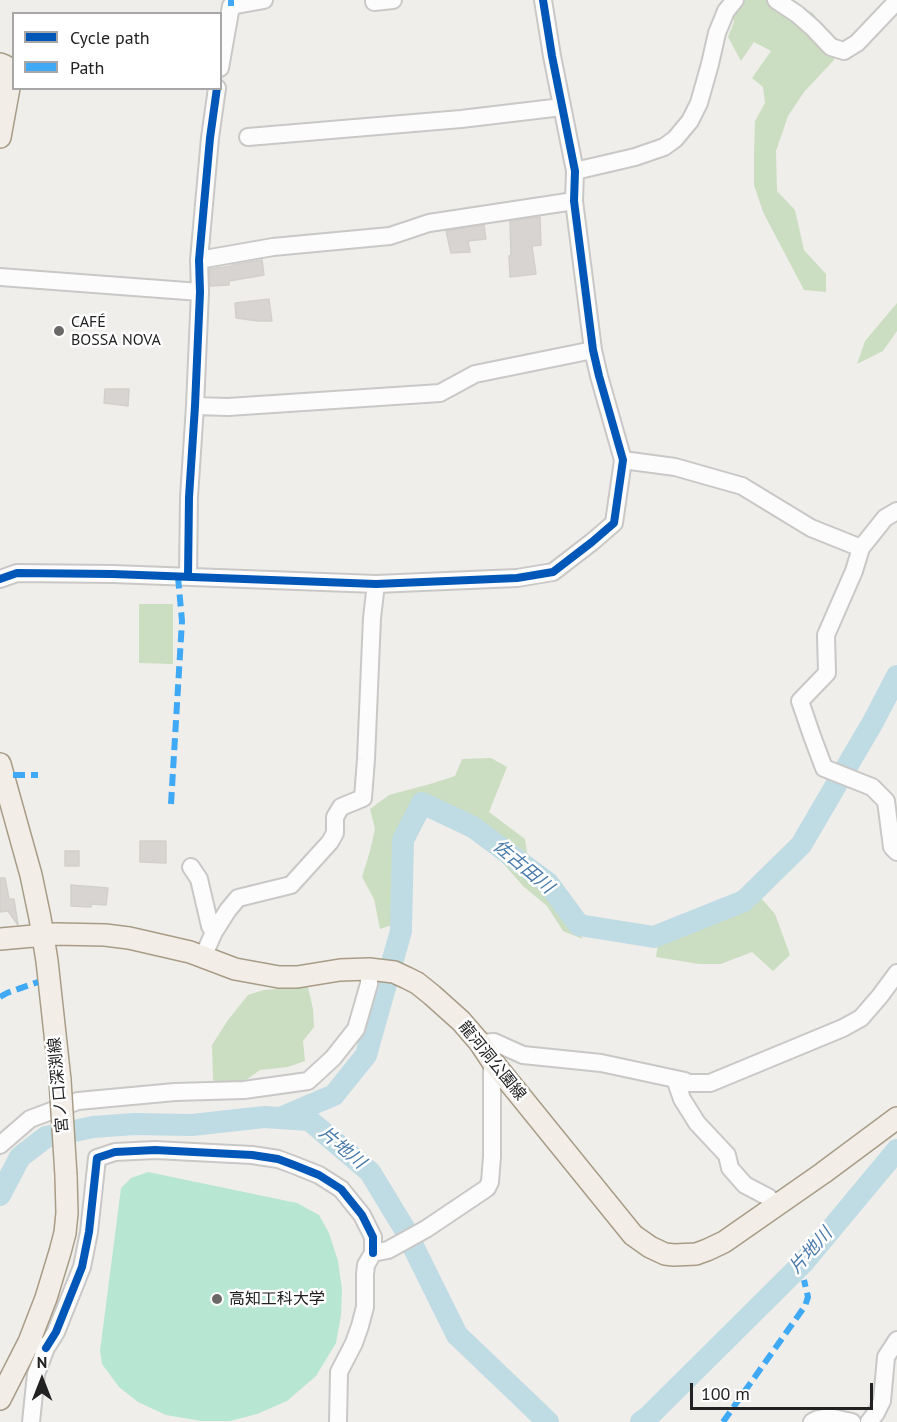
<!DOCTYPE html>
<meta charset="utf-8">
<style>
body{margin:0}
#map{position:relative;width:897px;height:1422px;overflow:hidden;background:#f0eeeb;font-family:"PT Sans",sans-serif}
canvas{display:block}
.legend{position:absolute;left:12px;top:12px;width:210px;height:78px;box-sizing:border-box;background:#fff;border:2px solid #a7a7a7;margin:0;padding:8px 10px;list-style:none;font-size:18px;color:#222}
.legend li{display:flex;align-items:center;gap:12px;height:30px}
.legend b{width:30px;border:2px solid #a7a7a7}
.north{position:absolute;left:12px;top:1350px;width:60px;height:60px;-webkit-text-stroke:4px #fff;paint-order:stroke;rotate:0deg;font-size:16px;font-weight:700;line-height:24px;text-align:center;color:#222}
.north::after{content:'';display:block;margin:auto;width:21px;height:27px;background:#222;clip-path:polygon(50% 0,100% 100%,50% 72%,0 100%)}
.scale{position:absolute;left:690px;top:1383px;width:183px;height:27px;box-sizing:border-box;border:3px solid #222;border-top:0;padding-left:8px;font-size:18px;line-height:21px;white-space:nowrap;color:#222;-webkit-text-stroke:4px #fff;paint-order:stroke}
</style>
<div id="map">
<canvas width="897" height="1422"></canvas>
<ul class="legend">
<li><b style="height:8px;background:#0057b8"></b>Cycle path</li>
<li><b style="height:8px;background:#3fa9f5"></b>Path</li>
</ul>
<div class="north">N</div>
<div class="scale">100 m</div>
</div>
<script>
const g = document.querySelector('canvas').getContext('2d');
g.lineJoin = 'round';
function paint(path, color) { g.fillStyle = color; g.fill(path, 'evenodd'); }
const poly = rows => new Path2D(rows.map(r => 'M' + r).join(''));
function stroke(path, color, width, dash) { g.strokeStyle = color; g.lineWidth = width; g.lineCap = dash ? 'butt' : 'round'; g.setLineDash(dash || []); g.stroke(path); }
function label(font, color, halo, rows, align = 'center') {
  g.font = font + ' "PT Sans","Noto Sans JP",sans-serif'; g.lineWidth = 5; g.setLineDash([]); g.textBaseline = 'middle'; g.strokeStyle = halo; g.fillStyle = color; for (const [text, x, y, turn = 0] of rows) {
    g.save(); g.translate(x, y); g.rotate((+turn || 0) * Math.PI / 180); g.textAlign = isNaN(turn) ? turn : align; if (halo) g.strokeText(text, 0, 0); g.fillText(text, 0, 0); g.restore();
  }
}
const forest = poly([
 [730,0,787,0,813,13,831,38,834,60,804,92,788,116,776,151,777,191,795,210,804,250,826,274,826,292,804,290,763,212,754,185,754,152,755,121,765,103,763,87,752,78,771,51,754,42,741,61,728,37,734,22],
 [897,303,897,331,883,351,857,364,865,341],
 [139,604,173,604,173,664,139,663],
 [491,758,507,767,489,812,525,839,527,852,534,872,547,892,567,915,583,939,563,931,547,906,523,886,501,861,489,843,462,824,438,811,417,810,407,830,398,862,396,895,400,913,392,925,380,929,374,899,362,877,370,851,375,829,370,809,389,795,430,784,455,776,462,759],
 [761,898,775,914,790,955,773,971,752,952,721,964,699,964,656,957,658,944,679,928,716,918],
 [307,983,313,1009,314,1027,303,1041,305,1061,288,1067,260,1070,228,1093,213,1080,212,1045,228,1020,248,995,264,990,289,988]
]);
const pitch = poly([
 [148,1172,297,1203,319,1215,329,1233,338,1261,342,1289,341,1315,336,1343,316,1376,287,1401,257,1414,230,1421,201,1421,166,1415,138,1402,119,1387,102,1364,100,1351,121,1188,131,1178]
]);
const river = poly([
 [280,1118,334,1095,366,1055,401,931,403,840,422,803,473,827,548,883,579,925,654,937,744,901,801,845,873,722,897,676],
 [0,1195,20,1157,46,1137,93,1127,134,1124,192,1125,264,1117,309,1120,370,1172,404,1228,457,1335,548,1422],
 [641,1422,648,1417,803,1263,897,1150]
]);
const building = poly([
 [540,217,541,245,532,246,536,274,510,277,509,256,511,255,510,221,540,217],
 [484,225,486,239,468,241,470,252,451,253,446,231,484,225],
 [262,260,264,275,229,281,229,285,210,286,210,269,232,266,232,265,262,260],
 [269,299,272,321,258,321,236,318,235,303,269,299],
 [105,389,129,389,128,406,104,403,105,389],
 [140,841,166,841,166,863,140,862,140,841],
 [65,851,79,851,79,866,65,866,65,851],
 [0,878,5,878,9,899,14,899,18,925,8,911,0,912,0,878],
 [71,885,108,888,106,905,91,904,91,907,71,906,71,885]
]);
const minor = poly([
 [374,0,374,2,393,0],
 [776,0,797,14,813,28,831,47,844,51,857,43,897,1],
 [220,68,231,6,264,0],
 [248,137,461,119,562,107],
 [575,171,635,157,664,147,675,139,690,121,699,103,710,64,717,33,726,11,735,0],
 [199,260,273,247,390,236,429,223,574,201],
 [0,277,200,292],
 [195,406,228,407,440,393,475,374,593,350],
 [623,460,675,467,742,486,811,528,861,548],
 [897,511,885,518,861,548,854,571,826,635,827,673,800,701,812,736,824,768,872,787,886,801,892,847,897,852],
 [188,577,189,497,195,406,200,292,199,260,210,138,217,88],
 [0,579,17,573,113,574,376,584,517,578,553,572,592,542,614,523,623,460,599,376,593,350,574,201,575,171,552,56,543,0],
 [191,867,199,879,210,926,214,932],
 [203,957,214,932,228,910,238,898,291,885,330,842,335,833,335,817,341,807,363,798,366,759,372,618,376,584],
 [480,1043,494,1042,523,1055,601,1063,685,1081,687,1083,710,1083,843,1028,861,1018,880,996,897,973],
 [675,1079,682,1099,697,1123,727,1155,730,1168,745,1185,768,1197,776,1205],
 [0,1145,30,1119,78,1101,175,1092,244,1090,308,1081,333,1058,356,1029,369,984,369,969],
 [46,1348,56,1332,82,1267,89,1232,97,1158,115,1152,155,1150,252,1155,278,1159,294,1165,319,1175,341,1189,362,1215,373,1237,373,1253],
 [31,1422,36,1374,46,1348,35,1344],
 [338,1422,339,1372,354,1343,360,1326,365,1307,365,1274,366,1265,373,1253,388,1250,426,1229,487,1188,490,1182,492,1157,492,1061],
 [812,1422,818,1419,829,1417,852,1422],
 [869,1422,876,1413,882,1401,886,1357,897,1340]
]);
const major = poly([
 [0,64,5,66,11,77,0,137],
 [0,764,31,875,40,918,47,961,60,1080],
 [0,939,56,934,105,935,129,938,190,952,235,969,279,977,297,977,340,970,369,969,394,972,407,978,417,983,432,995,461,1021,480,1043,492,1061,633,1235,650,1247,665,1254,674,1255,696,1254,707,1250,724,1242,823,1173,897,1118],
 [0,1399,29,1342,46,1298,60,1252,65,1233,67,1213,66,1176]
]);
const majorBridge = poly([
 [60,1080,66,1176]
]);
const quiet = poly([
 [231,0,231,6],
 [13,775,38,775],
 [171,804,182,621,178,577],
 [0,997,7,993,38,982],
 [723,1422,805,1306,808,1297,804,1280]
]);
const cycleway = poly([
 [188,577,189,497,195,406,200,292,199,260,210,138,217,88],
 [0,579,17,573,113,574,376,584,517,578,553,572,592,542,614,523,623,460,599,376,593,350,574,201,575,171,552,56,543,0],
 [46,1348,56,1332,82,1267,89,1232,97,1158,115,1152,155,1150,252,1155,278,1159,294,1165,319,1175,341,1189,362,1215,373,1237,373,1253]
]);
const markers = [
 [59,331,6,"#6a6968"],
 [217,1299,6,"#6a6968"]
];
const poiNames = [
 ["CAFÉ",71,322],
 ["BOSSA NOVA",71,340],
 ["高知工科大学",229,1299]
];
const streetNames = [
 ["龍河洞公園線",492,1061,51],
 ["宮ノ口深渕線",59,1085,-95]
];
const waterNames = [
 ["佐古田川",523,867,40],
 ["片地川",342,1148,40],
 ["片地川",811,1251,-48]
];
paint(forest, '#cbdec1');
paint(pitch, '#b7e6d2');
stroke(river, '#bfdbe3', 22);
paint(building, '#d7d4d2');
stroke(building, '#d3d0cc', 1.5);
stroke(minor, '#c9c8c7', 20);
stroke(major, '#a79c86', 24);
stroke(minor, '#fdfcfc', 16);
stroke(major, '#f3ede7', 21);
stroke(majorBridge, '#a79c86', 24, []);
stroke(majorBridge, '#f3ede7', 21);
stroke(quiet, '#3fa9f5', 6, [12, 6]);
stroke(cycleway, '#0057b8', 8);
for (const [x, y, r, color] of markers) { const dot = new Path2D(); dot.arc(x, y, r, 0, 2 * Math.PI); g.fillStyle = color; g.fill(dot); stroke(dot, '#fff', 2); }
label('16px', '#222', '#fff', poiNames, 'left');
label('16px', '#222', '#fff', streetNames);
label('italic 18px', '#4a7aab', '#fff', waterNames);
</script>
